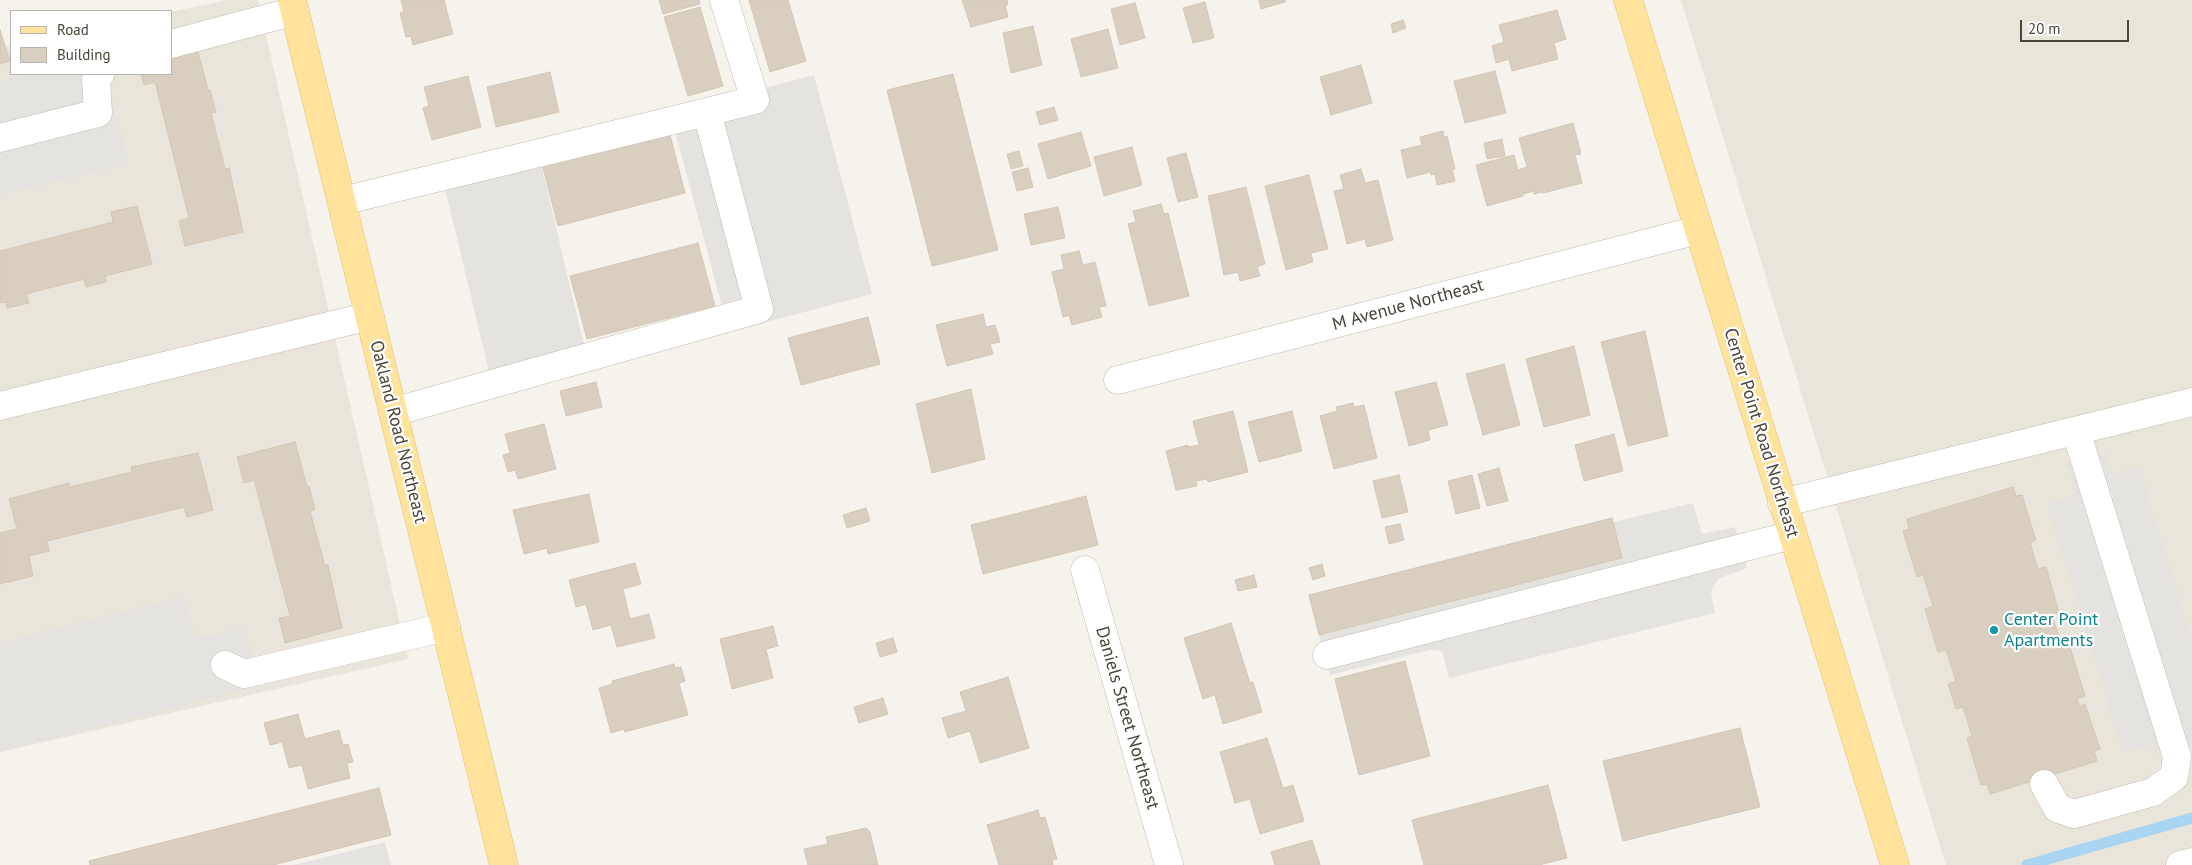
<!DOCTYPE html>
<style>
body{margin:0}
#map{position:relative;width:2192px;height:865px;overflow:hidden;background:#f6f3ec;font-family:"PT Sans",sans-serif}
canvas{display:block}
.legend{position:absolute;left:10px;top:10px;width:162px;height:65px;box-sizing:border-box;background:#fff;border:1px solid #b7b4b0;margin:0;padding:6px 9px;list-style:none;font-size:15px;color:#4b4439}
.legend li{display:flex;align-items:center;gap:10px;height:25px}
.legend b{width:25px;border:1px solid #b7b4b0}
.scale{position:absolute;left:2020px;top:20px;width:109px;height:22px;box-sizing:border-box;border:2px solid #4b4439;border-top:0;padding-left:6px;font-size:15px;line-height:18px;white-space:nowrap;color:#4b4439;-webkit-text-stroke:4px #fff;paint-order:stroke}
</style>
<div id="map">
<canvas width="2192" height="865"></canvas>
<ul class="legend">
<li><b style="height:6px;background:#ffe39c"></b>Road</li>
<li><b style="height:14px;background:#d8cfc1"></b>Building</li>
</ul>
<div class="scale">20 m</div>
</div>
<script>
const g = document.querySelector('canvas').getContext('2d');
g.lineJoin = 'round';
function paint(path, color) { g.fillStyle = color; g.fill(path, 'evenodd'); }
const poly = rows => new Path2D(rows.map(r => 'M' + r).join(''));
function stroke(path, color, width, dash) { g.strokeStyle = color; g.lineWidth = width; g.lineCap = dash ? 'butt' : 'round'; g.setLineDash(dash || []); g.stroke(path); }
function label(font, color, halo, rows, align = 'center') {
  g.font = font + ' "PT Sans",sans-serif'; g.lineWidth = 4.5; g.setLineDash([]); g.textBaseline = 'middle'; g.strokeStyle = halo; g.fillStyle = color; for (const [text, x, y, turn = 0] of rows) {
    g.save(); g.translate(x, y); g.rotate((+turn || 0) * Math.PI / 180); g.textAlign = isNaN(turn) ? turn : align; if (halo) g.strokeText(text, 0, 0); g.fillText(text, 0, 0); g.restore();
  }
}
const residential = poly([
 [227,0,258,0,408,659,0,752,0,49,11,46,11,74,171,74,171,12],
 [1681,0,2192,0,2192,865,1946,865]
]);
const parking = poly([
 [28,74,106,74,129,164,0,195,0,81],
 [814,75,872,294,729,332,670,113],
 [541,165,586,353,490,376,445,188],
 [2108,454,2108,466,2116,474,2139,467,2192,641,2192,751,2156,753,2148,746,2123,753,2047,504,2071,496,2074,492,2071,473,2064,463],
 [1693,503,1702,534,1735,527,1747,568,1720,578,1716,582,1711,592,1715,613,1449,678,1442,651,1430,650,1330,675,1319,635,1622,558,1613,522],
 [184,596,195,639,245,627,260,686,0,752,0,643],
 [385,842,391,865,293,865]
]);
const stream = poly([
 [2027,865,2192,818]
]);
const building = poly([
 [401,0,444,0,453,34,413,45,411,36,406,37,400,13,404,12,401,0],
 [659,0,699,0,700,4,663,14,659,0],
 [749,0,788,0,806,61,770,72,749,0],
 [962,0,1007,0,1008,5,1005,5,1008,17,971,27,962,0],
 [1259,0,1285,0,1285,2,1261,9,1259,0],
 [1205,2,1214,38,1193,43,1183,8,1205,2],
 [1135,3,1145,38,1120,45,1111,9,1135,3],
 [700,7,723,86,688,96,664,17,700,7],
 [1557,10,1566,39,1554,43,1558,59,1512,71,1509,59,1496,63,1492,46,1504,42,1499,25,1557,10],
 [1403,20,1406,28,1393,33,1391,24,1403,20],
 [1033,26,1042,65,1011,73,1003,33,1033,26],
 [1108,29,1118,68,1081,77,1071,39,1108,29],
 [0,30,10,61,0,64,0,30],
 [196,44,208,90,210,90,216,112,211,113,225,169,229,168,243,232,185,246,179,221,189,218,155,82,144,85,141,74,171,74,171,50,196,44],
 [1361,65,1372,103,1331,115,1320,77,1361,65],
 [1495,71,1506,113,1465,123,1454,81,1495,71],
 [550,72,559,112,496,127,487,87,550,72],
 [953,74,998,250,932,266,887,90,953,74],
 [468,76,481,127,432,140,423,108,429,106,424,87,468,76],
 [1054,107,1058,120,1040,125,1036,112,1054,107],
 [1573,123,1581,154,1575,155,1582,183,1543,193,1543,192,1534,194,1534,191,1523,194,1523,196,1487,206,1476,165,1514,155,1518,170,1527,167,1519,138,1573,123],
 [669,131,685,193,558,226,542,164,669,131],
 [1443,131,1444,137,1447,136,1455,169,1452,169,1455,181,1437,185,1435,174,1431,175,1431,172,1407,178,1401,150,1422,145,1420,137,1443,131],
 [1081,132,1091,166,1048,179,1038,144,1081,132],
 [1502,139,1505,156,1487,159,1484,143,1502,139],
 [1132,147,1142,185,1104,196,1094,157,1132,147],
 [1019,151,1023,166,1011,169,1007,154,1019,151],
 [1186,153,1198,197,1178,202,1167,158,1186,153],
 [1028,168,1033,187,1017,191,1012,172,1028,168],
 [1361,169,1365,183,1378,180,1393,240,1367,247,1365,239,1347,244,1334,191,1344,189,1340,175,1361,169],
 [1309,175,1328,249,1311,253,1313,262,1286,270,1265,186,1309,175],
 [1246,187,1265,264,1257,267,1260,276,1240,281,1238,272,1224,275,1208,196,1246,187],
 [1161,204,1164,214,1168,213,1189,296,1149,306,1128,224,1136,222,1133,211,1161,204],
 [137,206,152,264,105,276,106,282,86,287,84,279,26,294,29,303,7,308,6,302,0,303,0,251,113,222,111,212,137,206],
 [1058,207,1065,238,1031,245,1024,214,1058,207],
 [698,243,715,306,587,339,570,276,698,243],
 [1079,251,1083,265,1095,262,1106,306,1099,307,1102,317,1072,325,1069,315,1063,317,1052,272,1064,269,1061,255,1079,251],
 [983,314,986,327,995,325,1000,342,990,344,993,354,947,366,936,325,983,314],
 [868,317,880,364,801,385,788,338,868,317],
 [1645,331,1668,436,1628,446,1601,342,1645,331],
 [1574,346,1590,415,1544,427,1526,359,1574,346],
 [1504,364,1520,425,1483,435,1466,374,1504,364],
 [596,382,602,407,566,416,560,391,596,382],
 [1436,382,1448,425,1428,430,1430,440,1409,446,1395,392,1436,382],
 [971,389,985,459,932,473,916,404,971,389],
 [1353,403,1354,407,1364,405,1377,458,1334,469,1320,416,1337,411,1336,407,1353,403],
 [1233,411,1248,472,1208,482,1207,479,1196,481,1197,486,1176,490,1166,451,1188,445,1188,447,1199,445,1193,421,1233,411],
 [1292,411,1302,451,1259,462,1248,422,1292,411],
 [544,424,556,469,518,479,515,470,508,472,503,455,510,453,505,434,544,424],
 [1614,434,1623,471,1584,481,1575,445,1614,434],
 [295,442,307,487,309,486,315,509,310,511,325,566,328,565,342,628,285,643,279,618,290,616,254,480,244,483,237,457,295,442],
 [198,453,213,510,187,517,184,507,47,541,49,551,29,556,33,576,0,584,0,533,17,529,9,499,69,483,70,487,132,472,131,467,198,453],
 [1499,468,1508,501,1487,506,1478,474,1499,468],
 [1399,475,1408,512,1382,518,1373,481,1399,475],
 [1472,475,1480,508,1456,514,1448,481,1472,475],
 [2013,487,2016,496,2022,495,2036,540,2030,543,2038,569,2046,567,2059,613,2052,616,2062,646,2069,644,2085,696,2077,699,2080,706,2085,704,2100,749,2094,751,2097,761,1990,794,1987,784,1981,785,1967,738,1972,736,1963,707,1956,709,1948,684,1956,681,1946,650,1938,652,1925,609,1933,606,1923,575,1917,577,1903,531,1909,529,1907,519,2013,487],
 [589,494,599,542,548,554,547,548,524,554,513,510,589,494],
 [1086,496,1098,545,983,574,971,525,1086,496],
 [866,508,870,521,847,528,843,515,866,508],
 [1612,518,1622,558,1319,635,1309,595,1612,518],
 [1400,524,1404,540,1389,544,1385,527,1400,524],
 [635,563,641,584,623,589,630,619,649,614,655,638,617,647,611,625,593,630,586,604,576,607,569,580,635,563],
 [1322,564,1325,576,1313,580,1309,568,1322,564],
 [1254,575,1257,587,1238,591,1235,580,1254,575],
 [1231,623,1250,683,1253,682,1262,712,1223,724,1215,695,1203,699,1184,638,1231,623],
 [773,626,778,646,766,649,773,678,732,689,720,639,773,626],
 [893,638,897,652,880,657,876,643,893,638],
 [1405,661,1430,756,1359,775,1335,679,1405,661],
 [674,664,675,668,681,667,685,681,679,683,688,715,625,732,624,729,611,733,599,688,613,684,612,681,674,664],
 [1008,677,1029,748,980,763,970,731,948,738,942,718,966,711,960,692,1008,677],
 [883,698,888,714,859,723,854,707,883,698],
 [298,714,305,739,339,730,343,745,348,744,353,762,347,763,350,778,308,789,302,765,289,768,282,742,270,745,264,723,298,714],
 [1740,728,1760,807,1623,841,1603,761,1740,728],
 [1267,738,1283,788,1293,785,1304,821,1260,834,1250,799,1235,803,1220,752,1267,738],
 [1548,785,1567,858,1539,865,1424,865,1412,820,1548,785],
 [379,788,391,835,273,865,90,865,89,861,379,788],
 [1038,810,1040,818,1045,817,1057,859,1052,860,1053,865,999,865,987,825,1038,810],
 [866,828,870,832,878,865,808,865,804,849,828,844,826,837,866,828],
 [1312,840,1320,865,1275,865,1271,852,1312,840]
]);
const minor = poly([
 [171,44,295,11],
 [707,112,755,100,724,0],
 [0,138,98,113,96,79,100,74],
 [342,201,707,112,759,309,393,412],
 [1118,380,1698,230],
 [0,406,370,316],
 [1782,503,2192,402],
 [1085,570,1169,865],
 [1327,655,1792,535],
 [225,665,244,674,446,627],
 [2044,784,2057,808,2074,814,2153,792,2174,777,2177,757,2076,431],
 [2180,865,2192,862]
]);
const major = poly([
 [292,0,504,865],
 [1628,0,1895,865]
]);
const markers = [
 [1994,630,5,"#0f9aa8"]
];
const streetNames = [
 ["M Avenue Northeast",1408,305,-15],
 ["Oakland Road Northeast",398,432,76],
 ["Center Point Road Northeast",1761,433,73],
 ["Daniels Street Northeast",1127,718,74]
];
const cultureNames = [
 ["Center Point",2004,620],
 ["Apartments",2004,641]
];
paint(residential, '#eae5da');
paint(parking, '#e5e3e0');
stroke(stream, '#a9d4f2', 11);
paint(building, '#d8cfc1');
stroke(building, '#d3c7b4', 1);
stroke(minor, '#c2bbae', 29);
stroke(major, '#e6c16a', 29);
stroke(minor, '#fff', 28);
stroke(major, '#ffe39c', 28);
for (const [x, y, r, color] of markers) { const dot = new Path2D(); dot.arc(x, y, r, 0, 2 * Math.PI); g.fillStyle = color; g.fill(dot); stroke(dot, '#fff', 2); }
label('18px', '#4b4439', '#fff', streetNames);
label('18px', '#0d838f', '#fff', cultureNames, 'left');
</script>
